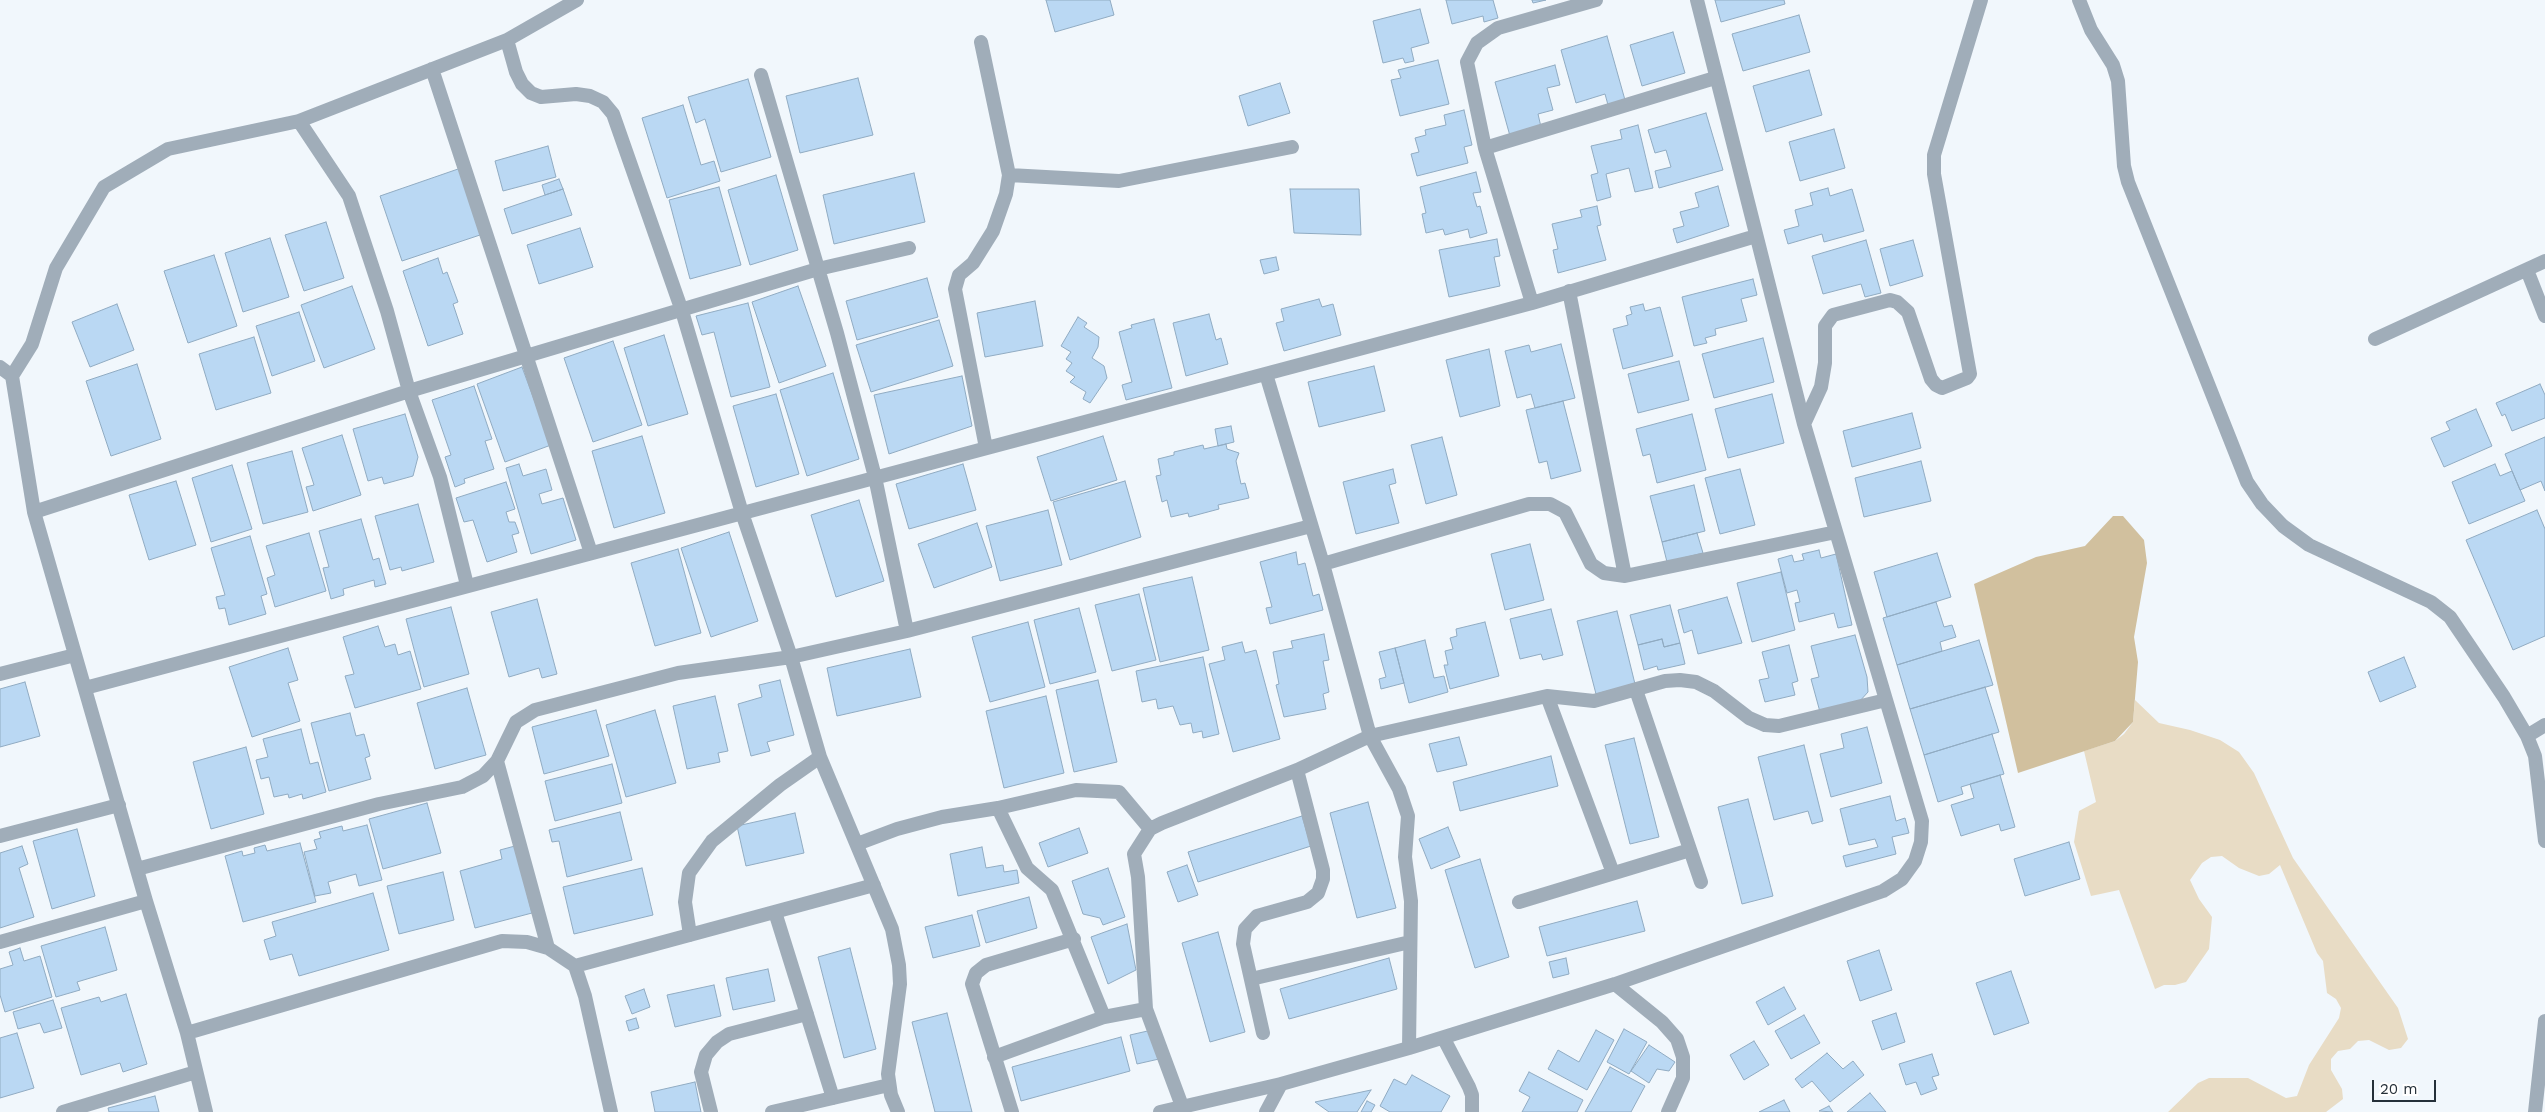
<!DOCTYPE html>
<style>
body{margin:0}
#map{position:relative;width:2545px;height:1112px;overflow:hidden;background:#f1f7fc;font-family:"Work Sans",sans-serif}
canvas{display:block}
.scale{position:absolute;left:2372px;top:1080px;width:64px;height:22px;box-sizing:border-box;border:2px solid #253039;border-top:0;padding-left:6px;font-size:15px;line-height:18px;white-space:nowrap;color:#253039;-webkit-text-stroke:4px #fff;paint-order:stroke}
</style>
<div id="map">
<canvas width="2545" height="1112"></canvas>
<div class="scale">20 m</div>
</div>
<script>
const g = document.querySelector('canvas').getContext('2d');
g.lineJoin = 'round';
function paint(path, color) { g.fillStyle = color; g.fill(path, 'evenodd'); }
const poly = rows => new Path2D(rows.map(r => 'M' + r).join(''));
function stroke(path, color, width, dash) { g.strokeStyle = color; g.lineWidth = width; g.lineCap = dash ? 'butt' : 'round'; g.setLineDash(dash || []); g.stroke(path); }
const green = poly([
 [2135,700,2159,723,2190,730,2220,740,2239,752,2254,773,2293,858,2398,1008,2408,1039,2401,1048,2389,1050,2369,1040,2358,1041,2350,1049,2338,1051,2331,1059,2331,1070,2342,1089,2343,1099,2326,1112,2168,1112,2198,1083,2209,1078,2248,1078,2286,1098,2297,1096,2309,1065,2339,1018,2341,1008,2336,999,2327,993,2323,961,2317,953,2280,865,2269,874,2259,876,2239,868,2222,856,2211,857,2202,863,2190,880,2199,899,2212,917,2209,949,2186,982,2175,985,2164,985,2155,989,2119,890,2091,896,2074,842,2079,811,2096,802,2084,751,2115,741,2124,734,2133,722]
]);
const forest = poly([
 [2113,516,2123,516,2144,540,2147,563,2134,637,2138,662,2133,722,2115,741,2018,773,1974,584,2036,557,2085,546]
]);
const building = poly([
 [1046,0,1110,0,1114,15,1055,32,1046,0],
 [1446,0,1493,0,1498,18,1484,22,1483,16,1452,24,1446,0],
 [1532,0,1546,0,1533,3,1532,0],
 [1715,0,1784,0,1785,4,1721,22,1715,0],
 [1420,9,1429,43,1411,48,1414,61,1405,63,1403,58,1383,63,1373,21,1420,9],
 [1799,15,1810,52,1743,71,1732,34,1799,15],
 [1673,32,1685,73,1642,86,1630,45,1673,32],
 [1607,36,1625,100,1608,105,1605,94,1576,103,1561,50,1607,36],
 [1438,60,1449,104,1400,116,1391,80,1401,78,1398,70,1438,60],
 [1555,65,1560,85,1547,88,1553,110,1538,114,1541,127,1510,136,1495,82,1555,65],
 [1809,70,1822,115,1766,132,1753,86,1809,70],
 [858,78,873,135,800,153,786,96,858,78],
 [748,79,771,157,721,172,705,119,696,123,688,97,748,79],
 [1280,83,1290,113,1248,126,1239,96,1280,83],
 [683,105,701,165,714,161,720,181,667,198,642,118,683,105],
 [1464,110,1472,145,1464,147,1468,163,1417,176,1411,154,1419,152,1415,138,1426,135,1425,130,1446,125,1444,115,1464,110],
 [1706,113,1723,170,1659,188,1655,171,1671,167,1666,150,1655,153,1648,130,1706,113],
 [1638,125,1653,188,1635,192,1629,168,1606,174,1611,197,1597,201,1591,175,1598,173,1591,146,1622,139,1620,130,1638,125],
 [1834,129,1845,168,1800,181,1789,142,1834,129],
 [548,146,556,177,503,191,495,161,548,146],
 [461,168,483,234,402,261,380,196,461,168],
 [1476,172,1481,192,1473,193,1477,207,1480,206,1487,233,1470,238,1468,229,1445,235,1443,229,1426,233,1422,214,1426,213,1420,187,1476,172],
 [914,173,925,222,834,244,823,195,914,173],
 [776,175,798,250,750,265,728,190,776,175],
 [559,179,563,189,545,195,542,185,559,179],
 [1718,186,1729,226,1677,243,1673,229,1684,226,1680,212,1699,207,1695,193,1718,186],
 [719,187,741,265,690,279,669,200,719,187],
 [1828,188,1830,196,1852,189,1864,231,1824,242,1822,234,1788,244,1784,230,1799,226,1795,210,1813,205,1810,193,1828,188],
 [563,189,572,215,512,234,504,209,563,189],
 [1290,189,1359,189,1361,235,1294,233,1290,189],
 [1597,206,1601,225,1597,226,1606,260,1558,273,1553,250,1558,249,1552,224,1582,217,1580,210,1597,206],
 [326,222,344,278,304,291,285,235,326,222],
 [580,228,593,267,539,284,527,245,580,228],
 [270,238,289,297,243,312,225,253,270,238],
 [1497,239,1500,256,1494,257,1500,286,1449,297,1439,250,1497,239],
 [1866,240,1881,293,1865,297,1861,284,1823,294,1812,256,1866,240],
 [1913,240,1923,276,1890,286,1880,249,1913,240],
 [214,255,237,326,188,343,164,271,214,255],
 [1276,257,1279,270,1264,274,1260,260,1276,257],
 [438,258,443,274,447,272,458,302,453,304,463,334,428,346,403,271,438,258],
 [927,278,938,317,857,340,846,301,927,278],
 [1753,279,1757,295,1741,299,1747,321,1715,329,1716,335,1705,338,1707,343,1694,346,1682,297,1753,279],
 [352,286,375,349,324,368,301,305,352,286],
 [798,286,826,366,779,383,752,302,798,286],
 [1319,299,1322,307,1333,304,1341,335,1284,351,1276,323,1284,321,1281,309,1319,299],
 [1035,301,1043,346,985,357,977,313,1035,301],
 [748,303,770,387,731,397,714,332,702,335,696,316,748,303],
 [117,304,134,350,90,367,72,322,117,304],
 [1643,304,1645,311,1660,307,1673,356,1623,369,1613,329,1628,325,1626,316,1632,314,1630,307,1643,304],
 [299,312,315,361,272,376,256,326,299,312],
 [1209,314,1216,340,1221,338,1228,364,1186,376,1173,323,1209,314],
 [1078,317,1087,323,1084,327,1099,337,1098,347,1092,358,1104,366,1107,378,1090,403,1083,399,1086,392,1070,382,1075,377,1066,371,1072,363,1066,359,1071,352,1061,346,1078,317],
 [1154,319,1172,388,1126,400,1122,385,1132,382,1119,332,1132,328,1131,325,1154,319],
 [939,320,953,366,871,392,856,345,939,320],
 [664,335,688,414,648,426,624,348,664,335],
 [254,337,271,393,216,410,199,354,254,337],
 [1763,338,1774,382,1714,398,1702,354,1763,338],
 [613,341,642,425,593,442,564,358,613,341],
 [1561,344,1575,398,1535,408,1531,394,1517,398,1505,351,1529,345,1531,352,1561,344],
 [1489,349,1500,406,1460,417,1446,360,1489,349],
 [1679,361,1689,400,1638,413,1628,374,1679,361],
 [137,364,161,439,111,456,86,381,137,364],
 [1374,366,1385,411,1319,427,1308,382,1374,366],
 [522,367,551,445,505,462,477,384,522,367],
 [833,373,859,459,807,476,780,390,833,373],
 [962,376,972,426,889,454,874,395,962,376],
 [2540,384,2545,395,2545,418,2512,431,2505,414,2502,416,2496,403,2540,384],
 [474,386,492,439,485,441,494,469,464,479,465,483,455,487,445,457,451,455,432,400,474,386],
 [776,394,799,474,756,487,733,406,776,394],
 [1772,394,1784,443,1728,458,1715,409,1772,394],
 [1563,401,1581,471,1551,479,1547,461,1539,463,1526,410,1563,401],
 [2476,409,2492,446,2444,467,2431,438,2450,430,2446,422,2476,409],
 [1912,413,1921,448,1852,467,1843,431,1912,413],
 [405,414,418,457,413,476,384,484,382,477,368,481,353,429,405,414],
 [1692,414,1706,470,1657,483,1650,454,1643,456,1636,429,1692,414],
 [1231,426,1234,442,1218,446,1215,429,1231,426],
 [342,435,361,495,313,511,306,487,314,485,302,448,342,435],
 [642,436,665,513,614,528,592,451,642,436],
 [1103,436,1117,480,1051,501,1037,457,1103,436],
 [1442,437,1457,495,1426,504,1411,445,1442,437],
 [2545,437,2545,491,2541,481,2520,490,2505,454,2545,437],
 [1226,444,1227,449,1239,453,1236,461,1241,484,1245,483,1249,498,1218,505,1219,509,1189,517,1188,513,1171,517,1167,500,1162,502,1156,476,1161,475,1158,459,1174,455,1174,452,1203,445,1204,449,1226,444],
 [292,451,308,512,263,524,247,463,292,451],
 [1921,461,1931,501,1864,517,1855,478,1921,461],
 [519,464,523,476,546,469,552,490,539,494,542,504,563,498,576,540,531,554,506,468,519,464],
 [963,464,976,510,909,529,896,484,963,464],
 [2495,464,2500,476,2512,471,2525,501,2469,524,2452,482,2495,464],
 [232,465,252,529,211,542,192,478,232,465],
 [1393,469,1396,483,1389,485,1399,523,1356,534,1343,482,1393,469],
 [1740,469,1755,525,1720,534,1705,478,1740,469],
 [176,481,196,545,149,560,129,495,176,481],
 [1125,481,1141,537,1070,560,1053,502,1125,481],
 [506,482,515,509,506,512,509,522,515,522,519,533,512,535,517,552,487,562,473,520,464,522,456,498,506,482],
 [1694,485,1705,531,1662,542,1650,496,1694,485],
 [859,500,884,581,836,597,811,515,859,500],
 [418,504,434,562,402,571,401,567,390,570,375,516,418,504],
 [1048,510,1062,565,1000,581,986,526,1048,510],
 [2537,510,2545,529,2545,636,2513,650,2466,540,2537,510],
 [361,519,373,560,379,558,386,584,375,587,374,580,343,589,344,595,331,599,323,568,329,567,319,531,361,519],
 [977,523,992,567,934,588,918,544,977,523],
 [729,532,758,621,711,637,681,548,729,532],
 [309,533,326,591,275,607,267,578,275,575,266,546,309,533],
 [1697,533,1703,553,1667,562,1662,542,1697,533],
 [250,536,267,594,261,596,266,614,229,625,225,608,219,609,216,597,225,595,211,548,250,536],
 [1530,544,1544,600,1505,610,1491,554,1530,544],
 [678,549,701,633,655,646,631,563,678,549],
 [1819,550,1821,558,1836,554,1852,625,1838,628,1834,613,1799,622,1795,603,1800,602,1797,590,1787,593,1778,559,1792,555,1794,562,1804,560,1802,554,1819,550],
 [1296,552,1298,565,1305,563,1313,596,1319,594,1323,610,1270,624,1266,608,1272,607,1260,562,1296,552],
 [1937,553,1951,597,1887,617,1874,572,1937,553],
 [1781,572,1795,630,1752,642,1737,583,1781,572],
 [1192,577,1209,650,1160,662,1143,588,1192,577],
 [1139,594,1156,660,1112,671,1095,605,1139,594],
 [1727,597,1742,643,1698,654,1692,630,1684,633,1678,610,1727,597],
 [537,599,557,674,542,678,539,668,509,677,491,612,537,599],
 [1936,602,1944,627,1952,625,1956,637,1940,642,1942,651,1897,665,1883,618,1936,602],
 [1670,605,1680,643,1664,647,1662,639,1638,645,1630,615,1670,605],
 [451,607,469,674,424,687,406,619,451,607],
 [1079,608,1096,672,1050,684,1034,620,1079,608],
 [1551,609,1563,655,1543,660,1541,654,1520,659,1510,619,1551,609],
 [1617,611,1635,684,1596,694,1577,621,1617,611],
 [1028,622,1045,687,990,702,972,637,1028,622],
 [1485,622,1499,676,1450,689,1444,665,1448,665,1445,651,1453,649,1450,638,1457,636,1456,629,1485,622],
 [378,626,385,647,395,644,398,655,410,651,421,689,355,708,345,676,354,674,343,637,378,626],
 [1324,634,1329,660,1323,661,1329,692,1323,694,1326,709,1284,717,1276,685,1279,684,1273,652,1293,648,1291,641,1324,634],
 [1855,635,1867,677,1868,692,1859,702,1820,712,1811,679,1819,677,1811,646,1855,635],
 [1662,639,1664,647,1680,643,1685,664,1658,670,1657,666,1644,670,1638,645,1662,639],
 [1425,640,1434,678,1444,676,1448,692,1409,703,1395,648,1425,640],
 [1979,640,1993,685,1910,709,1897,665,1979,640],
 [1242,642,1245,653,1256,650,1280,739,1233,752,1209,664,1225,660,1222,647,1242,642],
 [1789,645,1798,681,1792,683,1795,695,1765,702,1759,680,1769,678,1762,652,1789,645],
 [288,648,298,680,288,683,300,721,252,737,229,667,288,648],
 [1395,648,1404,683,1381,689,1379,679,1386,677,1379,652,1395,648],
 [910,649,921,697,837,716,827,668,910,649],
 [1203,657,1219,734,1203,738,1202,731,1193,733,1191,723,1180,725,1173,706,1158,709,1156,699,1142,702,1136,671,1203,657],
 [2404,657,2416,687,2380,702,2368,672,2404,657],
 [780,680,794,735,767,742,770,751,751,756,738,704,762,697,759,685,780,680],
 [1098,680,1117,762,1074,772,1056,690,1098,680],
 [25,682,40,736,0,747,0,689,25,682],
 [1985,687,1999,732,1924,755,1910,709,1985,687],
 [467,688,486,755,435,769,417,703,467,688],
 [715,696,728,751,718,753,720,762,687,769,673,706,715,696],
 [1046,696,1064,773,1004,788,986,711,1046,696],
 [596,710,609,756,544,774,532,727,596,710],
 [655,710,676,783,626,797,606,725,655,710],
 [350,713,356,736,364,734,370,756,365,758,371,779,329,791,311,723,350,713],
 [1867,727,1882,783,1831,797,1820,754,1844,748,1841,734,1867,727],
 [301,729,310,764,318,762,326,792,303,799,302,794,289,798,288,794,274,797,269,777,261,779,256,760,268,757,263,739,301,729],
 [1992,734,2004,774,1961,787,1963,794,1938,802,1924,755,1992,734],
 [1459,737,1467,765,1437,772,1429,744,1459,737],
 [1634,738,1659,837,1630,844,1605,745,1634,738],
 [1804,745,1823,821,1812,824,1808,811,1774,820,1758,757,1804,745],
 [246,747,264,814,211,829,193,762,246,747],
 [1551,756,1558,786,1460,811,1453,782,1551,756],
 [612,764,622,803,555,821,545,781,612,764],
 [2000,775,2015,827,2001,831,1999,824,1961,836,1951,805,1974,798,1970,784,2000,775],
 [1890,796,1896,821,1905,818,1909,833,1892,837,1896,854,1846,867,1843,856,1878,847,1875,839,1849,845,1840,809,1890,796],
 [1748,799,1773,896,1742,904,1718,807,1748,799],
 [1368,802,1396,908,1357,918,1330,813,1368,802],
 [427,803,441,853,383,869,369,819,427,803],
 [620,812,632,860,567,877,559,841,552,842,549,830,620,812],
 [795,813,804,853,746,866,737,826,795,813],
 [1302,816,1311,846,1198,882,1188,852,1302,816],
 [367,825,382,880,359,886,356,874,328,882,331,893,315,896,304,852,317,849,314,840,321,838,319,832,342,826,343,831,367,825],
 [1448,827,1460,857,1431,869,1419,839,1448,827],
 [1079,828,1088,853,1048,867,1039,843,1079,828],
 [77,829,95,896,52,909,33,841,77,829],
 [2069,842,2080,879,2025,896,2014,859,2069,842],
 [300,843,316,902,243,922,225,856,242,851,243,856,255,853,254,848,265,845,267,851,300,843],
 [22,846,28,864,19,868,34,917,0,928,0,853,22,846],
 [515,846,532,913,475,928,460,871,502,859,500,850,515,846],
 [982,847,986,868,1003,865,1004,872,1017,870,1019,883,958,896,950,854,982,847],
 [1480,859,1509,957,1475,968,1445,870,1480,859],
 [1187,865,1198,895,1178,902,1167,872,1187,865],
 [642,868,653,915,574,934,563,887,642,868],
 [1108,868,1125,917,1103,925,1100,918,1083,914,1072,881,1108,868],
 [443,872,454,920,399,934,387,886,443,872],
 [373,893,389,950,299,976,292,954,270,960,264,940,276,936,272,922,373,893],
 [1029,897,1037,928,986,943,977,911,1029,897],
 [1637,901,1645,931,1547,956,1539,927,1637,901],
 [972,915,980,946,933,958,925,927,972,915],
 [1127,924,1136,970,1108,984,1091,937,1127,924],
 [105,927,117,970,77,982,80,990,56,997,41,946,105,927],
 [1218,932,1245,1032,1210,1042,1182,943,1218,932],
 [20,948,24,961,40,956,52,997,5,1012,0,995,0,969,13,965,9,952,20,948],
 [850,948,876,1049,844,1058,818,957,850,948],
 [1879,950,1892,990,1860,1001,1847,961,1879,950],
 [1389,958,1397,989,1289,1019,1280,989,1389,958],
 [1566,958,1569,974,1553,978,1549,962,1566,958],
 [768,969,775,1001,733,1010,726,978,768,969],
 [2011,971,2029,1023,1994,1035,1976,983,2011,971],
 [714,985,721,1016,675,1027,667,995,714,985],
 [1784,987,1796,1009,1768,1025,1756,1002,1784,987],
 [644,989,650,1007,632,1014,625,996,644,989],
 [126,994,147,1064,123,1072,120,1063,81,1075,61,1008,99,997,101,1002,126,994],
 [53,1000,62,1028,44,1033,40,1023,18,1029,13,1012,53,1000],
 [947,1013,972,1112,935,1112,912,1022,947,1013],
 [1896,1013,1905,1042,1882,1050,1872,1021,1896,1013],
 [1804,1015,1820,1043,1791,1059,1775,1031,1804,1015],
 [636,1018,639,1028,629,1031,626,1021,636,1018],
 [1624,1029,1647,1042,1629,1074,1607,1062,1624,1029],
 [1152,1030,1159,1059,1137,1064,1130,1035,1152,1030],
 [1596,1030,1614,1040,1587,1090,1548,1069,1558,1050,1579,1062,1596,1030],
 [17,1033,34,1088,0,1098,0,1038,17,1033],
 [1121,1037,1130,1071,1021,1101,1012,1067,1121,1037],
 [1754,1041,1769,1065,1744,1080,1730,1055,1754,1041],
 [1649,1045,1675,1062,1669,1071,1657,1069,1649,1083,1631,1071,1649,1045],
 [1827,1053,1843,1069,1853,1061,1864,1075,1830,1102,1812,1081,1802,1088,1795,1079,1827,1053],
 [1932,1054,1939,1075,1932,1077,1937,1089,1921,1095,1916,1082,1906,1085,1899,1064,1932,1054],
 [1610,1067,1645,1086,1631,1112,1585,1112,1610,1067],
 [1529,1072,1583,1100,1577,1112,1522,1112,1530,1097,1519,1091,1529,1072],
 [1412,1075,1450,1096,1441,1112,1390,1112,1380,1106,1394,1079,1406,1085,1412,1075],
 [695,1082,701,1112,655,1112,651,1092,695,1082],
 [1371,1090,1357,1112,1329,1112,1315,1102,1371,1090],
 [1870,1093,1886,1112,1847,1112,1870,1093],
 [155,1096,159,1112,109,1112,108,1108,155,1096],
 [1784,1100,1790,1112,1759,1112,1784,1100],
 [1367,1101,1375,1105,1371,1112,1361,1112,1367,1101],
 [1829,1106,1833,1112,1819,1111,1829,1106]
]);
const minor = poly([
 [2079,0,2091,30,2113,65,2118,81,2124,166,2128,182,2247,482,2262,504,2283,526,2309,545,2431,602,2450,617,2504,697,2527,736,2535,756,2545,841],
 [507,40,516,72,522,84,531,93,541,97,576,94,590,96,603,102,613,114,682,311,742,513,791,657,820,757,892,929,899,965,900,984,888,1074,891,1095,898,1112],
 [981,42,1009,175,1006,194,993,231,973,263,959,275,955,289,986,448],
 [432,69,591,553],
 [761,75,837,333,875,477,907,631],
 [299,121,349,196,387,311,409,391,440,477,467,585],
 [1485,148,1715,78],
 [1009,175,1119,181,1292,147],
 [2527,270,2545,316],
 [1569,291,1625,576],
 [1532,303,1485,148,1467,62,1477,43,1498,28,1596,0],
 [2375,339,2545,261],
 [0,367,12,376,34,512,146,901,187,1033,206,1112],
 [1266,374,1323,564,1370,736,1399,789,1408,816,1405,857,1411,901,1409,1048],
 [12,376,32,344,56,268,104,187,168,149,299,121,507,40,577,0],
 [1804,424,1821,387,1825,363,1825,326,1833,315,1890,300,1897,302,1908,312,1931,379,1936,385,1942,388,1967,378,1970,374,1934,174,1934,155,1981,0],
 [34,512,409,391,818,269,909,248],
 [1323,564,1529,504,1550,504,1565,512,1591,564,1604,573,1625,576,1836,532],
 [0,674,75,655],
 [85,688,1532,303,1756,236],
 [1636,690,1701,882],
 [1547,696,1613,873],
 [2527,736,2545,725],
 [497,761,548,948],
 [998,808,1027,868,1052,890,1104,1017],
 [0,836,119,805],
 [857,844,897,829,942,817,998,808,1076,790,1119,792,1150,829],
 [137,869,379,804,462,787,483,776,497,761,516,722,535,710,678,673,791,657,907,631,1311,526],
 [1519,902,1690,850],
 [775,912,833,1098],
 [690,935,685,902,689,873,712,841,780,785,820,757],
 [0,942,146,901],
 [575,966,874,885],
 [1251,979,1410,942],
 [1615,984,1662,1022,1677,1039,1683,1057,1683,1078,1668,1112],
 [187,1033,502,941,527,942,548,948,575,966,585,996,611,1112],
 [1263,1033,1243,944,1245,929,1257,916,1307,902,1318,893,1323,879,1323,870,1297,770],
 [1444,1039,1469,1087,1472,1095,1472,1112],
 [994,1057,1104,1017,1146,1009],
 [1182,1106,1146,1009,1138,877,1134,854,1150,829,1162,823,1297,770,1370,736,1547,696,1594,701,1665,681,1680,680,1696,682,1714,691,1749,718,1765,725,1779,726,1886,700],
 [63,1112,196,1072],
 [711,1112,701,1072,706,1055,717,1042,729,1034,807,1014],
 [772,1112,889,1085],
 [1012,1112,972,984,976,973,986,965,1074,939],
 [1160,1112,1281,1084,1409,1048,1615,984,1883,891,1902,879,1915,861,1921,842,1922,821,1804,424,1697,0],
 [1266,1112,1281,1084],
 [2535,1112,2545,1021]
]);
paint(green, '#e8dcc5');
paint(forest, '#d1c09e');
paint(building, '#bad8f3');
stroke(building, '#90abc2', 1);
stroke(minor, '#a0adb9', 14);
</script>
